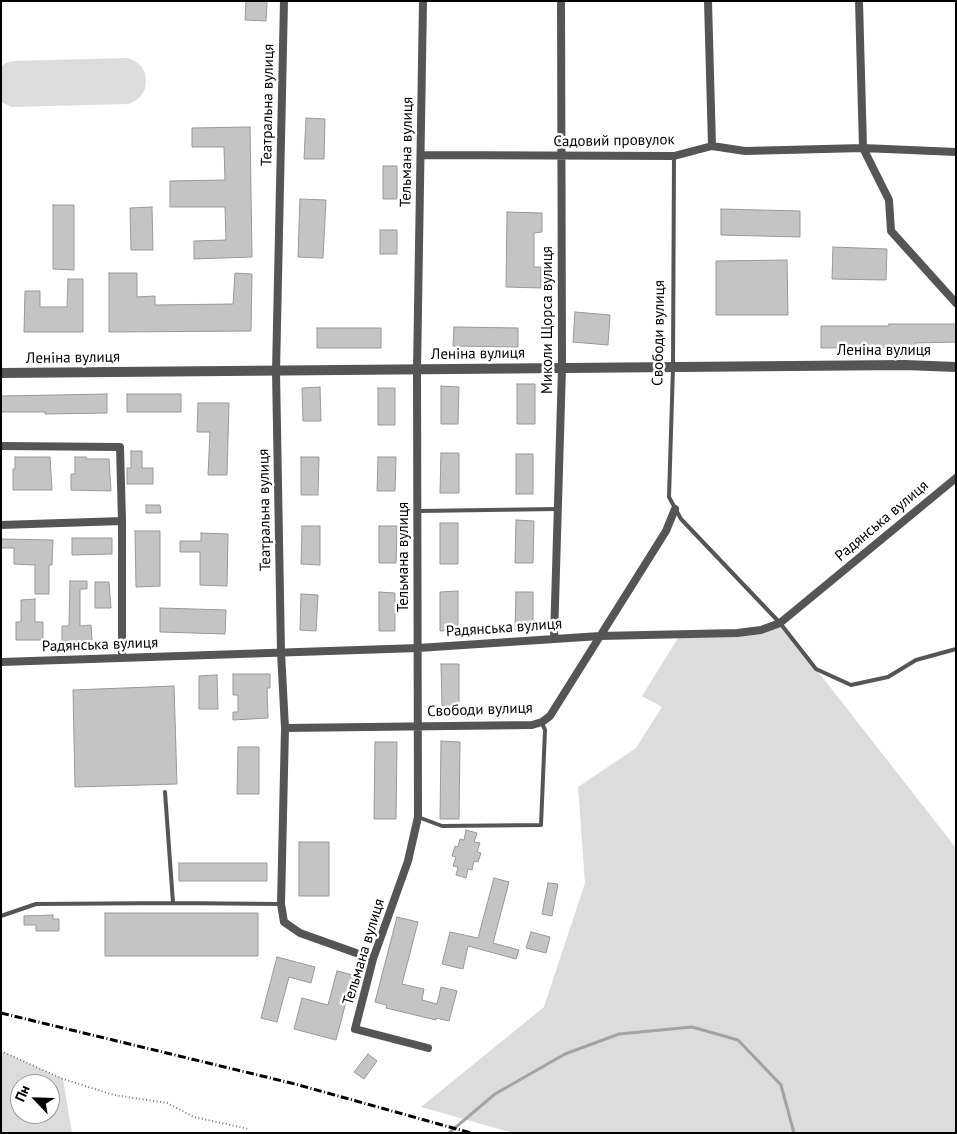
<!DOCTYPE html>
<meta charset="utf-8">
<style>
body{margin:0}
#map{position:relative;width:957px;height:1134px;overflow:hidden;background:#fff;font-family:"PT Sans",sans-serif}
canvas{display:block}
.frame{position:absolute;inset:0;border:2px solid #000;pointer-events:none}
.north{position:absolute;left:10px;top:1074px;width:50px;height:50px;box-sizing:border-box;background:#fff;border:1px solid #999;border-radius:50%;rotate:294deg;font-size:14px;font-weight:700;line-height:20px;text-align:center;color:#000}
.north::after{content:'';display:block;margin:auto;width:18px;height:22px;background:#000;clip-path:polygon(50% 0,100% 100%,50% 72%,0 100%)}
</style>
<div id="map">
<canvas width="957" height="1134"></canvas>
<div class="frame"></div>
<div class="north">Пн</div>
</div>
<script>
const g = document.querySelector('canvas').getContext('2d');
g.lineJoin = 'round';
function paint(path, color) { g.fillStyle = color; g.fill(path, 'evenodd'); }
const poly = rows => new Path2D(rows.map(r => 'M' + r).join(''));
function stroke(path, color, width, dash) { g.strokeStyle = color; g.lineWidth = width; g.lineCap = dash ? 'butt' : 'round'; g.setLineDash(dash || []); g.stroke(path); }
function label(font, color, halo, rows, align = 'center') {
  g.font = font + ' "PT Sans",sans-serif'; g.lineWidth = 5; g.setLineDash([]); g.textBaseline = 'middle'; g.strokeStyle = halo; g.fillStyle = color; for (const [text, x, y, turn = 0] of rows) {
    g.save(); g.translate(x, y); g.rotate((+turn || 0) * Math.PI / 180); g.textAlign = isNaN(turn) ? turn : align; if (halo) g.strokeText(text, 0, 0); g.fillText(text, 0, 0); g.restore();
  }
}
const green = poly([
 [128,58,135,61,141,66,145,73,146,81,145,89,141,96,135,101,128,104,12,107,1,102,1,66,6,63,13,61],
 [780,623,956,848,956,1133,513,1133,421,1107,544,1007,585,883,578,787,636,748,662,707,642,696,680,635,737,633],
 [1,1051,63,1079,72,1133,1,1133],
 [20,1084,50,1084,50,1114,20,1114]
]);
const stream = poly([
 [449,1133,495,1094,565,1054,619,1034,692,1027,738,1040,781,1085,794,1133]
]);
const building = poly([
 [246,1,267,1,266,21,245,20,246,1],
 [306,118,325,119,324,159,304,159,306,118],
 [250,127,252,257,194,259,194,241,226,240,225,207,170,207,170,181,225,180,224,147,192,147,192,128,250,127],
 [383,166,397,166,397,199,383,199,383,166],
 [300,199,326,200,323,258,298,257,300,199],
 [53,205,74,205,74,270,53,269,53,205],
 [152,207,153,250,131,250,130,208,152,207],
 [721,209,800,211,800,237,721,235,721,209],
 [507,212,542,213,542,232,534,233,534,267,541,267,541,288,506,287,507,212],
 [380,230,397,230,397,254,380,254,380,230],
 [833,247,887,249,886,280,832,279,833,247],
 [787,260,788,315,716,315,716,261,787,260],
 [109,273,137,273,137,297,155,296,155,305,233,304,235,273,252,274,251,331,109,332,109,273],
 [68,279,83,279,83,332,24,332,25,291,40,291,40,307,67,307,68,279],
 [575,312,610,315,608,345,573,342,575,312],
 [889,324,956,324,956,342,915,343,915,347,821,348,821,326,889,326,889,324],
 [454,327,518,328,518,347,453,346,454,327],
 [317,328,381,328,381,348,317,348,317,328],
 [517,384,535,384,535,424,517,424,517,384],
 [441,386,459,387,458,424,441,424,441,386],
 [320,387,321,421,303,421,302,388,320,387],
 [378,388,395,388,395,425,378,425,378,388],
 [107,394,107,413,45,414,45,412,1,412,1,396,107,394],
 [127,394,181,394,181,412,127,412,127,394],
 [198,403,229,403,227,475,208,475,210,432,197,432,198,403],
 [131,451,142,451,142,468,153,468,153,484,127,484,127,468,131,468,131,451],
 [441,453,459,453,459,493,440,493,441,453],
 [516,454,533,454,533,494,516,494,516,454],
 [15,457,50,457,52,490,13,490,13,469,15,469,15,457],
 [75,457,86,457,86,459,109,459,111,491,71,490,71,474,75,474,75,457],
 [301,457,319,457,318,495,301,495,301,457],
 [378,457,396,457,395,491,377,491,378,457],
 [146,505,160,505,161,513,146,513,146,505],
 [516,520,534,521,533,563,515,563,516,520],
 [440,523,458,523,458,564,440,564,440,523],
 [302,526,320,526,320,565,301,564,302,526],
 [379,526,397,526,396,563,379,563,379,526],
 [135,531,160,531,160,586,136,587,135,531],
 [201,533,228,534,227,586,200,585,200,552,180,552,180,541,201,541,201,533],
 [72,538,112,538,112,554,72,555,72,538],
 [1,539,53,540,52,565,49,565,49,594,35,594,35,565,14,564,14,548,1,548,1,539],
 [70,581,87,581,87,589,80,589,80,626,91,625,92,640,62,641,62,626,69,626,70,581],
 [95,582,109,582,111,608,95,608,95,582],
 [458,591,458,630,440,631,440,592,458,591],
 [379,592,395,593,395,631,379,631,379,592],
 [516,592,533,592,533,630,515,630,516,592],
 [301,594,318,595,316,631,300,630,301,594],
 [35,599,35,622,43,622,43,640,16,640,16,622,21,622,21,600,35,599],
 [160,608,226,610,225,634,160,632,160,608],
 [441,664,459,664,459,705,442,706,441,664],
 [233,674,270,674,270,688,267,688,268,718,233,720,233,712,238,712,238,695,233,695,233,674],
 [217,675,218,709,199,709,199,676,217,675],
 [174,686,177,784,75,787,73,690,174,686],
 [441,741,460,742,459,819,440,819,441,741],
 [375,742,397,742,396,819,374,819,375,742],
 [238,747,259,747,259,794,237,794,238,747],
 [466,830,477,833,474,842,480,843,477,852,481,853,478,862,474,861,472,870,468,869,466,878,456,875,458,867,453,866,456,857,452,856,455,846,458,847,460,839,464,840,466,830],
 [299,842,329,842,329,896,299,896,299,842],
 [179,863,267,863,267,881,179,881,179,863],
 [494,878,509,882,493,943,519,950,516,959,468,946,463,969,442,964,450,932,478,938,494,878],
 [548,883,558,884,552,916,542,914,548,883],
 [105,913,258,913,258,956,105,956,105,913],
 [53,915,53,919,59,919,59,931,36,931,36,925,24,925,24,916,53,915],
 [397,917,418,922,402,984,424,989,422,1000,437,1004,441,987,457,991,449,1021,436,1018,436,1020,386,1008,387,1005,375,1002,397,917],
 [531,932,550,937,546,953,526,948,531,932],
 [277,957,315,967,311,983,289,977,277,1022,261,1018,277,957],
 [337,971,353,975,336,1040,294,1029,302,998,328,1005,337,971],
 [368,1054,377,1061,364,1079,354,1072,368,1054]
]);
const path = poly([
 [1,1051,63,1079,114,1095,167,1103,194,1117,249,1129]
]);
const service = poly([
 [674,156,673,367,669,497,681,519,780,623,816,669,851,685,888,677,916,660,956,649],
 [418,511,558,509],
 [418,817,442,826,541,825,545,730,542,723],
 [173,903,281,904],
 [1,916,36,904,173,903,165,792]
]);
const minor = poly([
 [284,1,276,371,281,652,285,728,281,904,284,922,300,933,373,959],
 [423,1,417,370,418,817,408,861,373,959,355,1029,428,1048],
 [708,1,712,146],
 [859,1,863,148,889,200,891,231,956,303],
 [421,155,674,156,712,146,745,151,863,148,956,152],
 [1,446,120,447,122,521,1,525],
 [122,521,122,658],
 [554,638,562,368,561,1],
 [1,662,418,648,600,636,737,633,761,630,780,623,956,478],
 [285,728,532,725,542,722,550,716,666,531,675,509]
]);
const tertiary = poly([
 [1,373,905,365,956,367]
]);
const rail = poly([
 [1,1013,295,1084,471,1133]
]);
const streetNames = [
 ["Театральна вулиця",268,105,-89],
 ["Садовий провулок",614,141,-1],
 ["Тельмана вулиця",407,152,-89],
 ["Миколи Щорса вулиця",548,320,-90],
 ["Свободи вулиця",659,333,-89],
 ["Леніна вулиця",884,351],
 ["Леніна вулиця",478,354,-1],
 ["Леніна вулиця",73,358,-1],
 ["Театральна вулиця",265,510,-91],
 ["Радянська вулиця",882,521,-40],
 ["Тельмана вулиця",404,557,-90],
 ["Радянська вулиця",504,628,-4],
 ["Радянська вулиця",100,645,-2],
 ["Свободи вулиця",480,710,-2],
 ["Тельмана вулиця",364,952,-73]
];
paint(green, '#dcdcdc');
stroke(stream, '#a3a3a3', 3);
paint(building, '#c4c4c4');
stroke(building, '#999', 1);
stroke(path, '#777', 2, [1, 2.5]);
stroke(service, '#555', 4);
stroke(minor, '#555', 8);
stroke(tertiary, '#555', 10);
stroke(rail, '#000', 3, [8, 2.5, 1, 2.5]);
label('15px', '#000', '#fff', streetNames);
</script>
